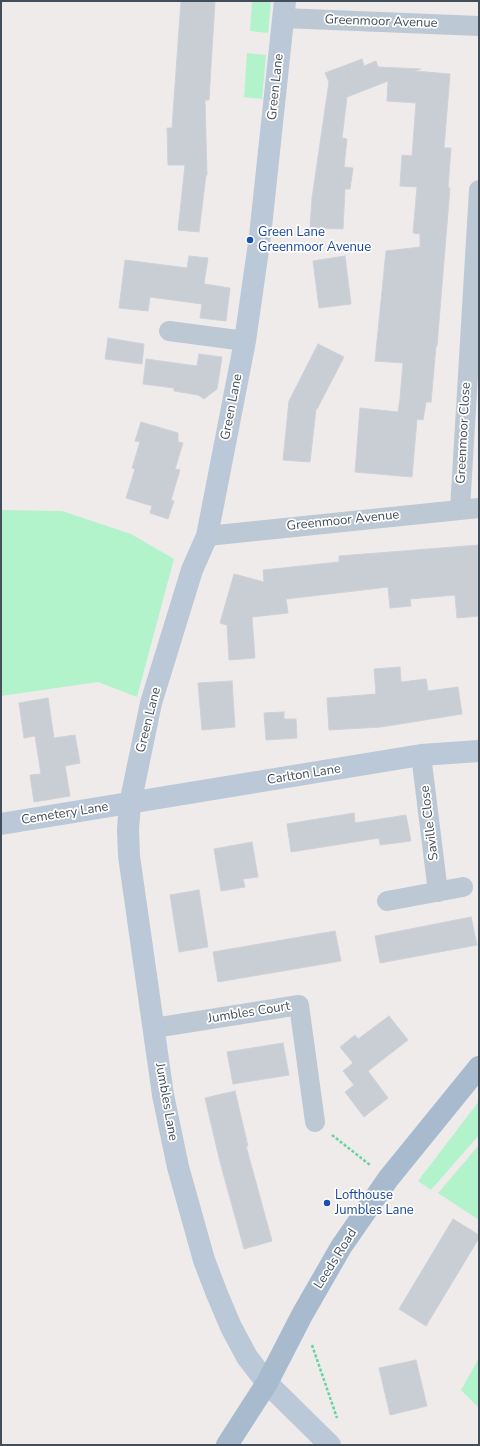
<!DOCTYPE html>
<style>
body{margin:0}
#map{position:relative;width:480px;height:1446px;overflow:hidden;background:#efebeb;font-family:"Nunito Sans",sans-serif}
canvas{display:block}
.frame{position:absolute;inset:0;border:2px solid #424e5a;pointer-events:none}
</style>
<div id="map">
<canvas width="480" height="1446"></canvas>
<div class="frame"></div>
</div>
<script>
const g = document.querySelector('canvas').getContext('2d');
g.lineJoin = 'round';
function paint(path, color) { g.fillStyle = color; g.fill(path, 'evenodd'); }
const poly = rows => new Path2D(rows.map(r => 'M' + r).join(''));
function stroke(path, color, width, dash) { g.strokeStyle = color; g.lineWidth = width; g.lineCap = dash ? 'butt' : 'round'; g.setLineDash(dash || []); g.stroke(path); }
function label(font, color, halo, rows, align = 'center') {
  g.font = font + ' "Nunito Sans",sans-serif'; g.lineWidth = 3.5; g.setLineDash([]); g.textBaseline = 'middle'; g.strokeStyle = halo; g.fillStyle = color; for (const [text, x, y, turn = 0] of rows) {
    g.save(); g.translate(x, y); g.rotate((+turn || 0) * Math.PI / 180); g.textAlign = isNaN(turn) ? turn : align; if (halo) g.strokeText(text, 0, 0); g.fillText(text, 0, 0); g.restore();
  }
}
const green = poly([
 [252,1,271,1,268,33,250,31],
 [247,53,266,55,262,99,244,97],
 [1,510,62,511,131,534,174,559,137,697,98,682,1,696],
 [479,1101,479,1135,431,1190,418,1181],
 [479,1145,479,1220,438,1193],
 [479,1358,479,1408,461,1390]
]);
const building = poly([
 [181,1,215,1,209,100,205,100,207,175,206,175,199,232,178,230,185,165,168,165,167,128,172,128,181,1],
 [362,59,364,66,376,61,378,67,421,69,415,71,450,74,444,148,451,148,448,188,450,188,437,346,436,346,431,402,426,402,423,420,417,419,412,477,355,472,360,408,398,412,400,399,403,363,375,361,386,251,420,247,420,234,413,233,417,187,400,186,402,155,412,156,416,103,387,101,388,81,347,97,342,138,347,139,344,167,353,168,350,189,345,189,343,229,310,228,312,198,329,82,325,73,362,59],
 [189,256,208,258,204,284,230,288,226,321,200,318,202,304,150,297,148,311,119,308,125,260,187,268,189,256],
 [345,256,351,304,319,308,313,261,345,256],
 [108,338,144,344,142,364,105,359,108,338],
 [318,344,344,357,317,409,316,409,310,462,283,460,289,401,318,344],
 [199,354,222,357,217,389,204,399,198,395,174,391,174,388,143,384,146,359,197,366,199,354],
 [141,422,178,433,178,442,183,443,175,469,180,470,171,500,174,501,168,519,150,513,152,506,126,498,135,469,132,468,140,442,135,441,141,422],
 [479,545,479,616,457,618,455,595,410,599,411,606,390,608,388,587,286,599,288,613,252,617,255,658,229,660,227,625,220,623,234,574,264,582,263,570,339,562,339,556,479,545],
 [400,667,401,682,426,679,428,691,458,687,462,714,381,727,329,730,327,698,376,694,374,669,400,667],
 [232,681,235,727,202,730,198,683,232,681],
 [48,698,54,738,75,735,80,763,65,766,70,796,34,802,30,775,41,774,35,736,24,738,19,703,48,698],
 [284,712,284,719,296,719,297,738,266,740,264,713,284,712],
 [354,813,355,823,406,815,411,841,380,845,379,838,291,852,287,824,354,813],
 [252,842,258,877,243,879,245,887,221,891,214,849,252,842],
 [199,890,208,947,179,952,170,895,199,890],
 [471,917,477,945,380,963,375,936,471,917],
 [335,931,341,961,218,982,213,952,335,931],
 [389,1016,408,1040,368,1071,388,1098,364,1117,345,1092,354,1085,343,1071,353,1063,340,1047,355,1035,358,1039,389,1016],
 [283,1043,289,1075,233,1084,227,1052,283,1043],
 [235,1091,248,1146,246,1146,272,1241,244,1249,220,1162,205,1098,235,1091],
 [453,1219,479,1235,479,1238,426,1326,399,1309,453,1219],
 [416,1360,427,1406,390,1415,379,1368,416,1360]
]);
const path = poly([
 [332,1135,370,1165],
 [312,1345,337,1418]
]);
const street = poly([
 [283,18,479,26],
 [169,331,245,341],
 [460,509,479,190],
 [207,536,479,508],
 [421,755,438,892],
 [387,901,463,887],
 [154,1028,299,1005,315,1122]
]);
const secondary = poly([
 [285,1,260,236,245,341,207,536,192,570,151,703,130,804,128,829,129,856,163,1095,178,1167,204,1260,217,1294,231,1327,247,1357,267,1383,330,1445],
 [1,824,421,755,479,751]
]);
const primary = poly([
 [227,1445,267,1383,302,1315,341,1247,388,1179,479,1067]
]);
const markers = [
 [250,240,4,"#1a4fb4"],
 [327,1203,4,"#1a4fb4"]
];
const streetNames = [
 ["Greenmoor Avenue",381,22,2],
 ["Green Lane",276,87,-84],
 ["Green Lane",232,407,-79],
 ["Greenmoor Close",464,433,-87],
 ["Greenmoor Avenue",343,521,-6],
 ["Green Lane",149,720,-76],
 ["Carlton Lane",304,775,-9],
 ["Cemetery Lane",65,814,-9],
 ["Saville Close",430,823,-97],
 ["Jumbles Court",249,1013,-9],
 ["Jumbles Lane",166,1102,80],
 ["Leeds Road",336,1259,-58]
];
const transitNames = [
 ["Green Lane",258,233],
 ["Greenmoor Avenue",258,248],
 ["Lofthouse",335,1196],
 ["Jumbles Lane",335,1211]
];
paint(green, '#b2f3cc');
paint(building, '#c9cdd4');
stroke(building, '#ced1d8', 1);
stroke(path, '#67d4a0', 2.5, [3, 2]);
stroke(street, '#bcc8d3', 20);
stroke(secondary, '#bbc8d7', 22);
stroke(primary, '#a7bace', 22);
for (const [x, y, r, color] of markers) { const dot = new Path2D(); dot.arc(x, y, r, 0, 2 * Math.PI); g.fillStyle = color; g.fill(dot); stroke(dot, '#fff', 1.5); }
label('13px', '#424e5a', '#fff', streetNames);
label('13px', '#164399', '#fff', transitNames, 'left');
</script>
